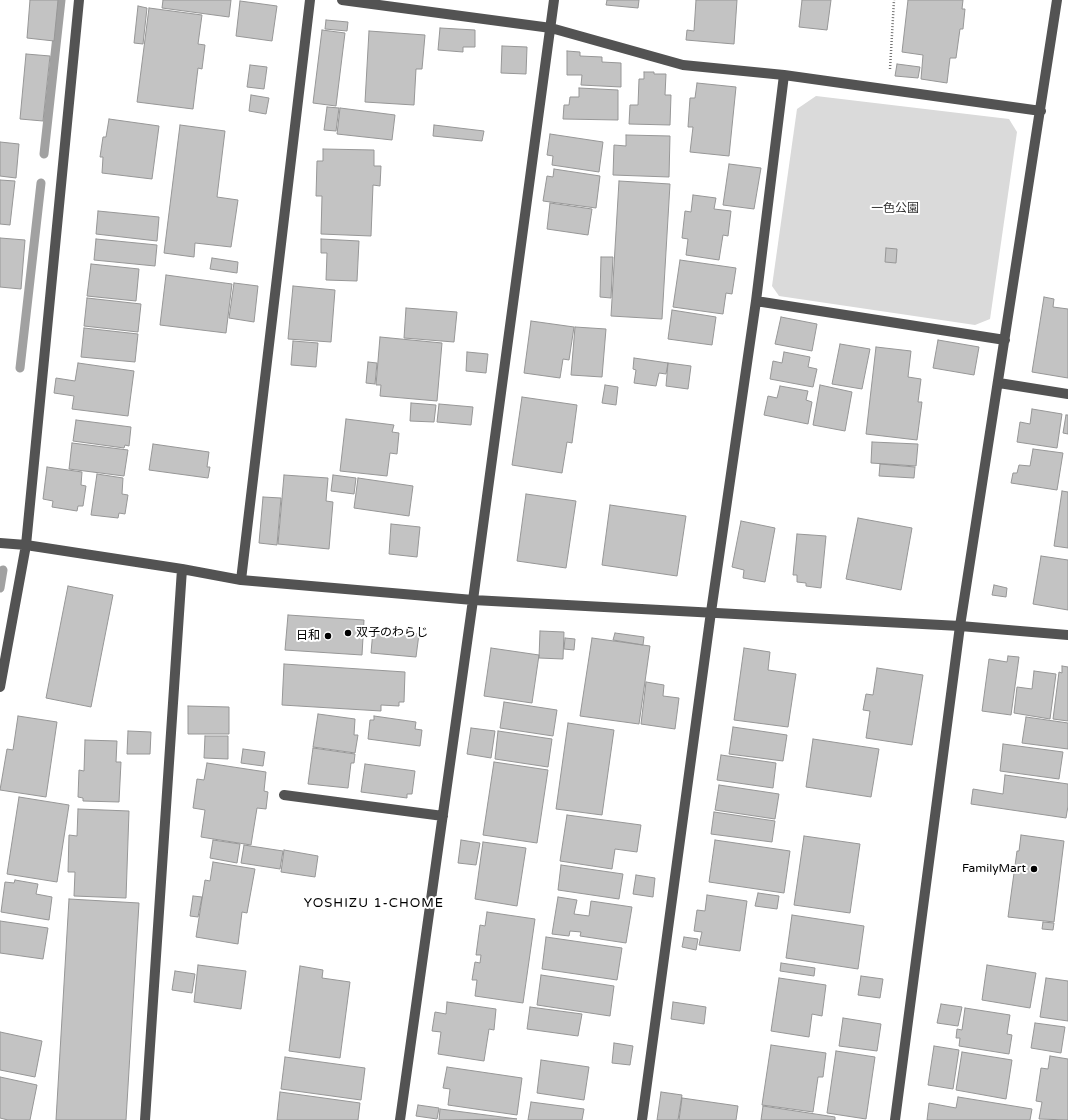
<!DOCTYPE html>
<meta charset="utf-8">
<style>
body{margin:0}
canvas{display:block;background:#fff}
</style>
<canvas width="1068" height="1120"></canvas>
<script>
const g = document.querySelector('canvas').getContext('2d');
g.lineJoin = 'round';
function paint(path, color) { g.fillStyle = color; g.fill(path, 'evenodd'); }
const poly = rows => new Path2D(rows.map(r => 'M' + r).join(''));
function stroke(path, color, width, dash) { g.strokeStyle = color; g.lineWidth = width; g.lineCap = dash ? 'butt' : 'round'; g.setLineDash(dash || []); g.stroke(path); }
function label(font, color, halo, rows, align = 'center') {
  g.font = font + ' "Varela Round","Noto Sans JP",sans-serif'; g.lineWidth = 4; g.setLineDash([]); g.textBaseline = 'middle'; g.strokeStyle = halo; g.fillStyle = color; for (const [text, x, y, turn = 0] of rows) {
    g.save(); g.translate(x, y); g.rotate((+turn || 0) * Math.PI / 180); g.textAlign = isNaN(turn) ? turn : align; if (halo) g.strokeText(text, 0, 0); g.fillText(text, 0, 0); g.restore();
  }
}
const green = poly([
 [816,96,1009,119,1017,132,990,319,975,325,779,296,772,286,797,109]
]);
const stream = poly([
 [44,154,61,0],
 [20,368,41,183],
 [0,588,3,570]
]);
const building = poly([
 [30,0,58,0,54,41,27,38,30,0],
 [163,0,231,0,229,17,162,8,163,0],
 [607,0,639,0,638,8,606,5,607,0],
 [696,0,737,0,734,44,686,40,687,30,694,31,696,0],
 [802,0,831,0,827,30,799,27,802,0],
 [908,0,963,0,962,9,965,9,963,29,960,29,956,58,950,58,947,83,921,79,923,55,902,52,908,0],
 [240,1,277,6,272,41,236,36,240,1],
 [138,6,147,8,143,44,134,43,138,6],
 [149,8,202,15,198,44,205,45,202,69,198,68,193,109,137,102,149,8],
 [326,20,348,22,347,31,325,29,326,20],
 [440,28,475,30,475,47,463,47,463,52,438,50,440,28],
 [322,30,345,33,336,106,313,103,322,30],
 [369,31,425,35,422,69,416,69,414,105,365,102,369,31],
 [502,46,527,47,526,74,501,73,502,46],
 [567,51,580,52,580,56,602,57,602,62,621,63,621,87,581,85,582,75,567,75,567,51],
 [26,54,50,56,43,121,20,119,26,54],
 [897,64,920,67,918,78,895,76,897,64],
 [250,65,267,67,264,89,247,87,250,65],
 [644,72,654,72,654,74,666,74,665,95,671,95,670,125,629,124,630,105,638,105,639,79,644,79,644,72],
 [697,83,736,87,729,156,690,152,693,127,688,127,690,98,695,98,697,83],
 [579,88,618,90,618,120,563,119,564,105,569,105,570,97,579,97,579,88],
 [251,95,269,98,266,114,249,111,251,95],
 [327,107,339,108,336,131,324,130,327,107],
 [340,108,395,115,392,140,337,134,340,108],
 [109,119,159,126,152,179,102,173,103,157,100,157,103,137,106,137,109,119],
 [180,125,225,131,217,197,238,200,231,247,195,243,194,257,164,253,180,125],
 [434,125,484,131,482,141,433,136,434,125],
 [550,134,603,142,599,172,552,165,553,156,547,155,550,134],
 [626,135,670,136,669,177,613,175,614,145,626,146,626,135],
 [0,142,19,144,16,178,0,176,0,142],
 [323,149,374,150,374,166,381,166,380,186,373,185,371,236,321,234,322,196,316,196,317,161,323,161,323,149],
 [729,164,761,168,754,209,723,205,729,164],
 [554,169,600,176,596,208,543,201,547,176,553,177,554,169],
 [0,180,15,181,10,225,0,224,0,180],
 [619,181,670,184,662,319,611,316,619,181],
 [693,195,716,198,714,209,731,211,728,236,723,235,719,260,686,255,688,239,682,238,685,211,691,212,693,195],
 [550,203,592,209,588,235,547,229,550,203],
 [98,211,159,217,157,241,96,234,98,211],
 [0,238,25,240,21,289,0,287,0,238],
 [96,239,157,245,155,266,94,260,96,239],
 [321,239,359,241,357,281,326,280,327,253,321,253,321,239],
 [886,248,897,249,896,263,885,262,886,248],
 [601,257,613,257,611,298,600,297,601,257],
 [212,258,238,262,237,273,210,269,212,258],
 [680,260,736,268,732,294,726,293,723,314,673,307,680,260],
 [91,264,139,269,136,301,87,296,91,264],
 [166,275,232,284,226,333,160,325,166,275],
 [234,283,258,286,254,322,229,318,234,283],
 [293,286,335,290,331,342,288,339,293,286],
 [1044,297,1054,299,1053,307,1068,309,1068,378,1032,372,1044,297],
 [87,298,141,304,138,332,84,326,87,298],
 [406,308,457,312,454,342,404,338,406,308],
 [672,310,716,317,712,345,668,339,672,310],
 [781,317,817,324,812,351,775,344,781,317],
 [531,321,574,327,569,360,563,359,560,378,524,373,531,321],
 [575,327,606,329,602,377,571,375,575,327],
 [84,328,138,334,135,362,81,357,84,328],
 [380,337,442,343,437,401,380,396,381,385,376,385,380,337],
 [938,340,979,347,974,375,933,368,938,340],
 [293,341,318,343,316,367,291,365,293,341],
 [840,344,870,349,862,389,832,384,840,344],
 [876,347,911,351,908,377,921,379,918,402,922,402,917,440,866,434,876,347],
 [467,352,488,354,486,373,466,371,467,352],
 [784,352,810,357,808,367,817,369,813,387,770,379,773,361,782,363,784,352],
 [634,358,668,363,666,374,659,373,656,386,634,383,636,370,633,369,634,358],
 [368,362,377,363,375,384,366,383,368,362],
 [78,363,134,371,128,416,72,409,74,396,54,393,56,378,75,381,78,363],
 [668,363,691,366,688,389,666,386,668,363],
 [605,385,618,387,616,405,602,403,605,385],
 [820,385,852,392,845,431,813,425,820,385],
 [780,386,808,391,806,400,812,402,808,424,764,415,768,396,777,398,780,386],
 [522,397,577,405,572,443,567,442,562,473,512,465,522,397],
 [411,403,436,405,434,422,410,421,411,403],
 [439,404,473,407,471,425,437,422,439,404],
 [1032,409,1062,414,1057,448,1017,442,1020,422,1030,424,1032,409],
 [1066,415,1068,415,1068,434,1063,433,1066,415],
 [346,419,394,425,392,432,399,433,397,454,390,453,387,476,340,471,346,419],
 [76,420,131,427,129,446,125,445,124,448,73,441,76,420],
 [872,442,918,444,916,466,871,463,872,442],
 [72,443,128,450,124,476,69,469,72,443],
 [153,444,209,452,207,467,210,467,208,478,149,470,153,444],
 [1033,449,1063,453,1057,490,1011,483,1013,473,1017,473,1019,465,1030,466,1033,449],
 [880,464,915,467,914,478,879,476,880,464],
 [47,467,82,472,81,485,86,486,83,506,78,506,77,511,52,507,53,501,43,499,47,467],
 [97,474,123,478,122,494,128,495,125,514,119,513,118,518,91,515,97,474],
 [284,475,328,478,326,501,333,502,329,549,278,544,284,475],
 [333,475,356,478,354,494,331,491,333,475],
 [358,478,413,486,409,516,354,508,358,478],
 [1062,491,1068,492,1068,548,1054,546,1062,491],
 [526,494,576,501,566,568,517,561,526,494],
 [263,497,281,498,277,545,259,543,263,497],
 [610,505,686,516,677,576,602,565,610,505],
 [858,518,912,528,901,590,846,579,858,518],
 [741,521,775,528,765,582,743,578,744,570,732,567,741,521],
 [391,524,420,527,417,557,389,554,391,524],
 [797,534,826,536,821,588,806,586,806,583,797,582,797,575,793,575,797,534],
 [1041,556,1068,560,1068,610,1033,604,1041,556],
 [994,585,1007,588,1006,597,992,595,994,585],
 [68,586,113,595,91,707,46,698,68,586],
 [288,615,364,620,362,655,285,650,288,615],
 [373,630,419,634,416,657,371,653,373,630],
 [540,631,564,632,563,659,539,658,540,631],
 [615,633,644,637,643,645,613,640,615,633],
 [565,638,575,639,574,650,564,649,565,638],
 [592,638,650,646,639,724,580,716,592,638],
 [491,648,539,655,532,703,484,696,491,648],
 [744,648,770,652,768,670,796,674,788,727,734,720,744,648],
 [1008,656,1019,657,1011,715,982,711,989,659,1007,662,1008,656],
 [284,664,405,672,404,702,399,702,399,706,381,705,381,711,282,705,284,664],
 [1062,666,1068,667,1068,721,1053,719,1059,672,1062,673,1062,666],
 [877,668,923,675,912,745,866,738,870,711,863,710,866,694,873,695,877,668],
 [1034,671,1056,674,1050,719,1014,713,1017,687,1032,689,1034,671],
 [646,682,664,685,663,696,679,698,675,729,641,724,646,682],
 [504,702,557,710,553,736,500,728,504,702],
 [188,706,229,707,229,734,188,734,188,706],
 [318,714,355,719,354,735,358,735,355,753,313,747,318,714],
 [18,716,57,722,46,797,0,790,7,749,13,750,18,716],
 [374,716,416,722,415,729,422,730,420,746,368,739,370,720,374,720,374,716],
 [1026,717,1068,723,1068,749,1022,743,1026,717],
 [568,723,614,730,602,815,556,809,568,723],
 [733,727,787,735,783,761,729,754,733,727],
 [471,728,495,731,491,758,467,754,471,728],
 [128,731,151,732,150,754,127,754,128,731],
 [498,731,552,739,548,767,495,759,498,731],
 [205,736,228,736,228,759,204,758,205,736],
 [813,739,879,749,871,797,806,787,813,739],
 [85,740,117,741,116,762,121,762,119,802,83,801,83,798,78,797,79,770,84,771,85,740],
 [1003,744,1063,752,1059,779,1000,771,1003,744],
 [313,748,355,754,354,763,351,763,348,788,308,784,313,748],
 [243,749,265,752,263,766,241,763,243,749],
 [721,755,776,763,773,788,717,780,721,755],
 [494,762,548,770,537,843,483,835,494,762],
 [207,763,266,772,264,791,268,792,266,809,257,808,251,845,201,837,205,810,193,808,197,779,204,780,207,763],
 [365,764,415,771,412,794,407,794,407,798,361,792,365,764],
 [1005,775,1068,784,1068,806,1066,818,971,804,973,789,1003,794,1005,775],
 [719,785,779,794,775,819,715,810,719,785],
 [19,797,69,805,57,882,7,874,19,797],
 [78,809,129,811,126,898,74,896,75,872,68,872,69,835,77,836,78,809],
 [714,812,775,821,772,842,711,834,714,812],
 [567,815,641,825,637,852,615,849,612,869,560,861,567,815],
 [1021,835,1064,841,1054,922,1008,917,1017,851,1019,851,1021,835],
 [804,836,860,844,850,913,794,905,804,836],
 [213,840,240,844,237,863,210,858,213,840],
 [461,840,480,843,476,865,458,863,461,840],
 [715,840,790,851,784,893,709,882,715,840],
 [483,842,526,848,517,906,475,899,483,842],
 [244,845,283,851,280,869,241,863,244,845],
 [284,850,318,856,315,877,281,872,284,850],
 [213,862,255,869,247,913,242,912,238,944,196,937,205,880,210,881,213,862],
 [561,865,623,874,619,899,558,890,561,865],
 [636,875,655,878,653,897,633,894,636,875],
 [15,880,38,884,36,894,52,897,49,920,1,912,5,882,14,883,15,880],
 [758,893,779,896,777,909,755,906,758,893],
 [707,895,747,901,740,951,699,945,702,932,694,931,697,910,705,911,707,895],
 [193,896,202,897,198,917,190,916,193,896],
 [558,897,577,900,574,914,589,916,591,901,632,907,626,943,580,936,581,932,570,931,569,936,552,934,558,897],
 [69,899,139,903,126,1120,56,1120,69,899],
 [487,912,535,919,523,1003,475,996,477,980,472,980,475,962,480,963,481,955,476,955,480,925,485,926,487,912],
 [792,915,864,926,858,969,786,958,792,915],
 [0,921,48,928,43,959,0,953,0,921],
 [1043,922,1054,923,1053,930,1042,929,1043,922],
 [546,937,622,948,617,980,542,969,546,937],
 [684,937,698,939,696,950,682,947,684,937],
 [781,963,815,968,814,976,780,971,781,963],
 [198,965,246,971,241,1009,194,1002,198,965],
 [987,965,1036,973,1030,1008,982,1000,987,965],
 [300,966,323,970,322,978,350,982,340,1058,289,1051,300,966],
 [175,971,195,974,192,993,172,990,175,971],
 [541,975,614,986,610,1016,537,1005,541,975],
 [861,976,883,979,880,998,858,995,861,976],
 [779,978,826,985,822,1016,812,1014,809,1037,771,1031,779,978],
 [1046,978,1068,981,1068,1021,1040,1017,1046,978],
 [447,1002,496,1009,494,1030,489,1029,484,1061,438,1054,441,1032,432,1031,435,1012,446,1014,447,1002],
 [673,1002,706,1007,704,1024,671,1019,673,1002],
 [941,1004,962,1007,958,1026,937,1023,941,1004],
 [530,1007,582,1014,578,1036,527,1029,530,1007],
 [965,1008,1010,1015,1007,1034,1012,1035,1009,1054,959,1046,960,1038,956,1038,957,1029,962,1030,965,1008],
 [843,1018,881,1024,877,1051,839,1046,843,1018],
 [1035,1023,1065,1027,1061,1053,1031,1048,1035,1023],
 [0,1032,42,1041,35,1077,0,1070,0,1032],
 [614,1043,633,1046,630,1065,612,1063,614,1043],
 [771,1045,826,1053,823,1077,818,1077,813,1112,762,1105,771,1045],
 [934,1046,959,1050,953,1089,928,1085,934,1046],
 [836,1051,875,1057,866,1119,827,1113,836,1051],
 [962,1052,1012,1060,1006,1099,956,1090,962,1052],
 [1050,1056,1068,1059,1068,1120,1039,1119,1042,1102,1036,1101,1041,1068,1048,1069,1050,1056],
 [285,1057,365,1068,361,1100,281,1089,285,1057],
 [541,1060,589,1067,584,1100,537,1093,541,1060],
 [447,1067,522,1078,517,1115,448,1105,450,1089,443,1088,447,1067],
 [0,1077,37,1085,30,1120,8,1120,0,1118,0,1077],
 [280,1092,360,1103,358,1120,277,1120,280,1092],
 [661,1092,682,1095,678,1120,657,1120,661,1092],
 [958,1097,1032,1109,1030,1120,927,1120,929,1103,956,1108,958,1097],
 [682,1098,738,1106,736,1120,679,1120,682,1098],
 [531,1102,584,1109,582,1120,528,1120,531,1102],
 [418,1105,439,1108,437,1119,416,1116,418,1105],
 [763,1106,835,1117,835,1120,761,1120,763,1106],
 [440,1109,517,1119,439,1120,440,1109]
]);
const path = poly([
 [890,69,894,0]
]);
const minor = poly([
 [342,0,551,28,683,65,784,75,1041,111],
 [756,301,1005,340],
 [999,383,1068,394],
 [0,543,26,545,182,569,241,580,473,600,960,626,1068,635],
 [241,580,310,0],
 [0,687,26,545,79,0],
 [284,795,443,816],
 [145,1120,182,569],
 [400,1120,473,600,554,0],
 [642,1120,711,612,756,301,784,75],
 [895,1120,960,626,1057,0]
]);
const markers = [
 [348,633,4,"#000"],
 [328,636,4,"#000"],
 [1034,869,4,"#000"]
];
const parkNames = [
 ["一色公園",895,209]
];
const poiNames = [
 ["双子のわらじ",356,633,"left"],
 ["日和",320,636],
 ["FamilyMart",1026,869]
];
const neighbourhoodNames = [
 ["YOSHIZU 1-CHOME",374,904]
];
paint(green, '#dadada');
stroke(stream, '#a1a1a1', 9);
paint(building, '#c3c3c3');
stroke(building, '#979797', 1);
stroke(path, '#757575', 2.5, [1, 2]);
stroke(minor, '#535353', 10);
for (const [x, y, r, color] of markers) { const dot = new Path2D(); dot.arc(x, y, r, 0, 2 * Math.PI); g.fillStyle = color; g.fill(dot); stroke(dot, '#fff', 1.5); }
label('12px', '#313131', '#fff', parkNames);
label('12px', '#000', '#fff', poiNames, 'right');
g.letterSpacing = '1px';
label('13px', '#000', '#fff', neighbourhoodNames);
g.letterSpacing = '0px';
</script>
